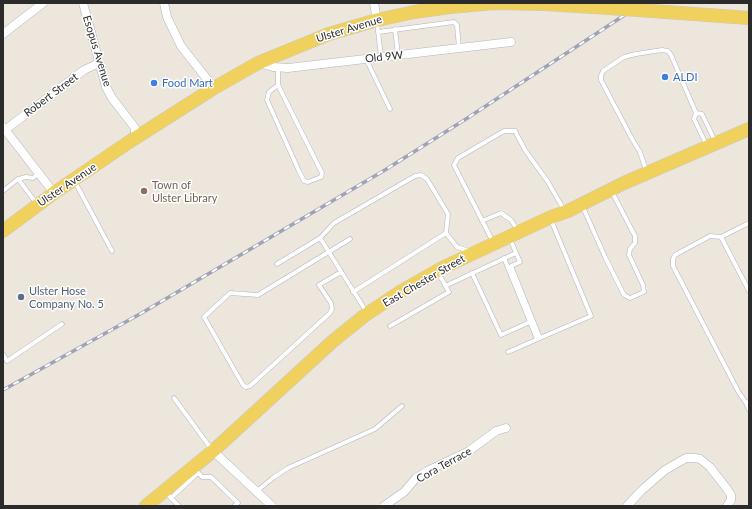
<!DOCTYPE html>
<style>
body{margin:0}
#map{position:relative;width:752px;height:509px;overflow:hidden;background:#ede6dd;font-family:Lato,sans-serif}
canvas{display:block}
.frame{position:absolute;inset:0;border:4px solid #2b2b2b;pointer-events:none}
</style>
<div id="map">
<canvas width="752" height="509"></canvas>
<div class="frame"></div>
</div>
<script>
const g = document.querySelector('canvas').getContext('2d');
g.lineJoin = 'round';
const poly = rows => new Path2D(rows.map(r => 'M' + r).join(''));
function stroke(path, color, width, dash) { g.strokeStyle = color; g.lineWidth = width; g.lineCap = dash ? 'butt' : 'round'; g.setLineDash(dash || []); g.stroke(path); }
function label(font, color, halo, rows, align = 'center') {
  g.font = font + ' Lato,sans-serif'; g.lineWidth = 3; g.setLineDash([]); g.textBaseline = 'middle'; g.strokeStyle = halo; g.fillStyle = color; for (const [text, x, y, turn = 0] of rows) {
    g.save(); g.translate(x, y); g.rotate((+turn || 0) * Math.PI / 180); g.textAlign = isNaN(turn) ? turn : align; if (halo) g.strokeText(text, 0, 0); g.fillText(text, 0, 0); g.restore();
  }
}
const lane = poly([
 [377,22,381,57],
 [395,29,398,55],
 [378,32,454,22,457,25,459,48],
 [366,59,390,109],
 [278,68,278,85,322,173,321,177,308,182,304,181,299,171,267,100,269,92,278,85],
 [707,146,694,119,696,113,702,114,715,141],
 [646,170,640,152,632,139,601,80,601,76,603,71,624,57,636,54,662,50,668,51,671,55,696,113],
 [18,179,37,204],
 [75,182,112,251],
 [3,191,18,179,26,177,33,178,39,173],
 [582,205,605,257,624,295,630,298,644,292,643,285,629,255,630,249,635,243,635,236,612,192],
 [482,221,501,213,511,220,518,231],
 [749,223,721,237,749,291],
 [721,237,710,236,675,255,673,259,673,266,738,391,746,403],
 [320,238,334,223,415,176,421,175,427,179,448,214,446,233,457,247,469,251],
 [510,239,520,262,511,266,540,338,591,316,551,220],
 [493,242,454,165,458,158,504,131,515,131,525,150,548,182,564,210],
 [504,258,537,339],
 [277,264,320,238,366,311],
 [341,272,319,285,331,303,332,309,330,313,250,386,246,387,243,385,204,317,230,293,258,295,350,239],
 [472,273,501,335,530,322],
 [445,286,516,253],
 [353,292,446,233],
 [390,326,449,292,438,273],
 [508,352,538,339],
 [3,354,7,361,62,324],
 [174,398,212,450],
 [749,402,746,403,749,410],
 [195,469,202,477,211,477,238,503,234,506],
 [257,491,274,477,288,468,375,429,402,406],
 [169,496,179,506],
 [171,498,198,473]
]);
const street = poly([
 [83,3,106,87,112,98,135,128,135,139],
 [164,3,167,17,181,46,214,88],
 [374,3,377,20],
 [3,34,43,3],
 [259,63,273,67,288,68,511,42],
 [3,127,54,193],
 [5,130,84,70,99,63],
 [213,451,272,506],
 [384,506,404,492,416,478,429,470,469,451,496,431,506,428],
 [627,506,642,490,665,470,686,458,695,458,700,459,710,467,727,489,731,495,731,500,727,506]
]);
const primary = poly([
 [666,12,749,18],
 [3,231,54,193,129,142,214,88,258,63,329,34,377,20,414,12,450,7,494,3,545,4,609,8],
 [146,506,213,451,333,341,364,316,400,292,442,268,551,217,568,211,624,183,749,129]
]);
const rail = poly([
 [3,390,140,314,385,170,466,119,643,3]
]);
const primaryBridge = poly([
 [609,8,666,12]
]);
const markers = [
 [665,77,4,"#3f7fe0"],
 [154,83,4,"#3f7fe0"],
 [144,191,4,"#8d6e63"],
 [21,297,4,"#5c6f8a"]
];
const streetNames = [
 ["Ulster Avenue",349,29,-17],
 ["Esopus Avenue",97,51,73],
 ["Old 9W",384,57,-6],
 ["Robert Street",51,95,-37],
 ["Ulster Avenue",67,185,-34],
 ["East Chester Street",424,281,-30],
 ["Cora Terrace",444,465,-29]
];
const shopNames = [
 ["ALDI",673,77],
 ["Food Mart",162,83]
];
const educationNames = [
 ["Town of",152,185],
 ["Ulster Library",152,198]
];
const serviceNames = [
 ["Ulster Hose",29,291],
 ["Company No. 5",29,304]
];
stroke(lane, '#b1b3bf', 5);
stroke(street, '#b1b3bf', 9);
stroke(primary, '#c8c8c8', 14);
stroke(lane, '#fff', 4);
stroke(street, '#fff', 8);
stroke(primary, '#f1d15e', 13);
stroke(rail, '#a0a2b5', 3.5);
stroke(rail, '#fff', 2, [6]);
stroke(primaryBridge, '#c8c8c8', 14, []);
stroke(primaryBridge, '#f1d15e', 13);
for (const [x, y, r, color] of markers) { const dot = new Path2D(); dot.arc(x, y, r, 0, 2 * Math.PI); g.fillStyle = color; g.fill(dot); stroke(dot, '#fff', 1.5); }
label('11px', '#2b2b2b', '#fff', streetNames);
label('11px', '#366cbe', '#fff', shopNames, 'left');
label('11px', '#785e54', '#fff', educationNames, 'left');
label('11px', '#4e5e75', '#fff', serviceNames, 'left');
</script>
